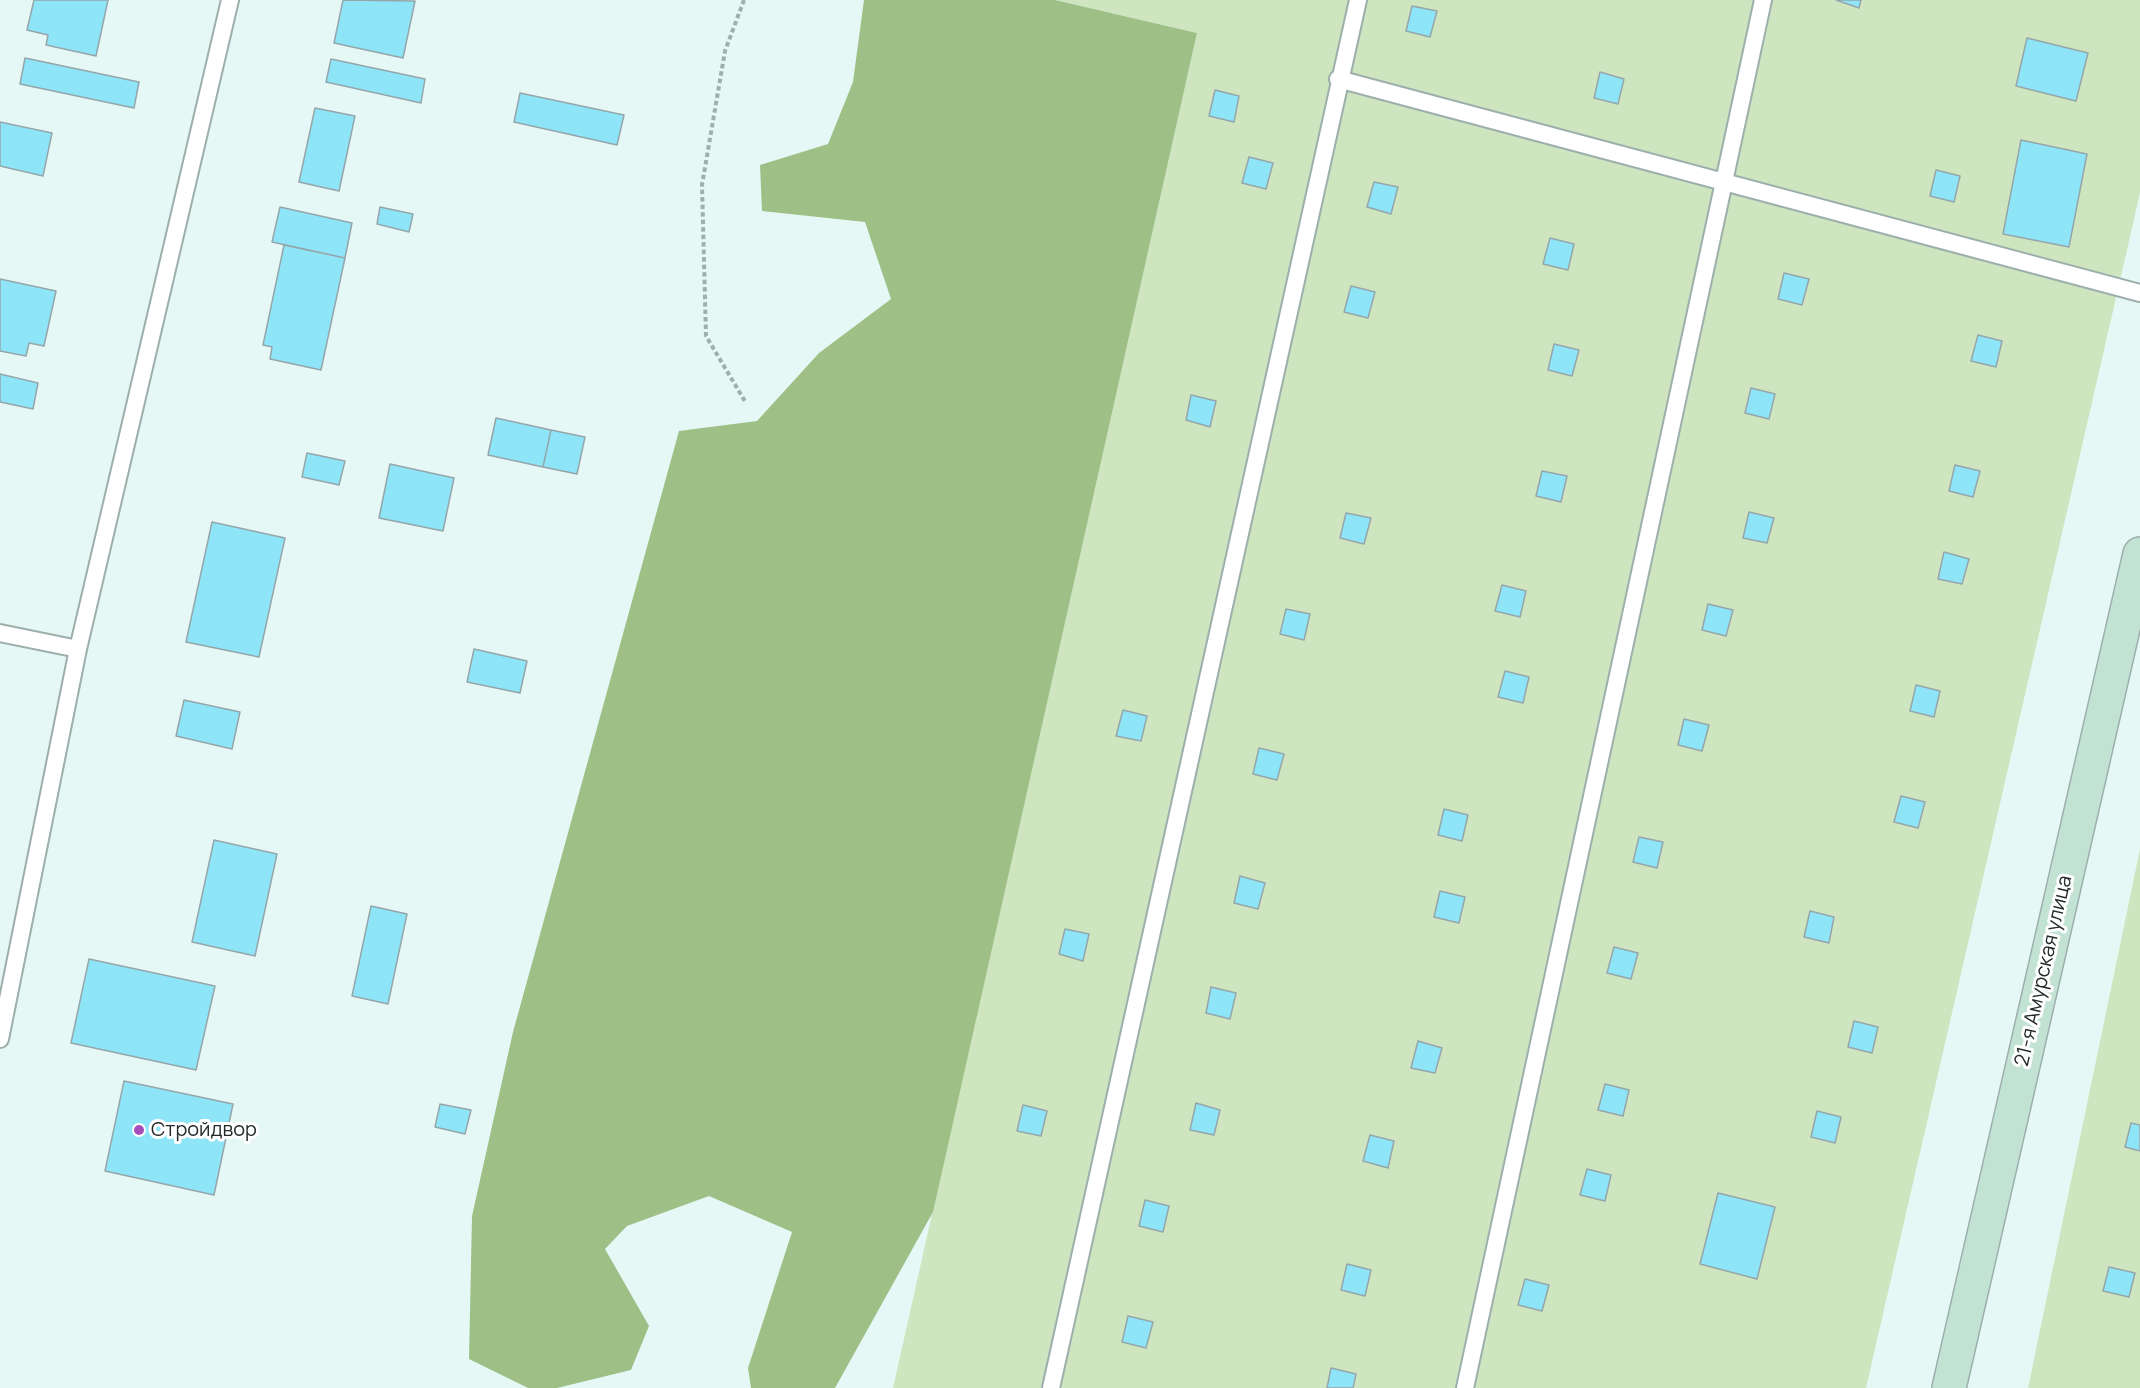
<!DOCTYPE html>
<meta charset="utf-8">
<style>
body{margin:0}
canvas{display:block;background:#e6f8f6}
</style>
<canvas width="2140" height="1388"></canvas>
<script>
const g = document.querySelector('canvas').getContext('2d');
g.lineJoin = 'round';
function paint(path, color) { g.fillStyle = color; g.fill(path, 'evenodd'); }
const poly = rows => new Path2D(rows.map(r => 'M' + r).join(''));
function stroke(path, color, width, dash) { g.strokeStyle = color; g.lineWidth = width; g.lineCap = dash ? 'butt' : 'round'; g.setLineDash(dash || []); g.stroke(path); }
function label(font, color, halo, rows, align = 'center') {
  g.font = font + ' Manrope,sans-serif'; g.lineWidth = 6; g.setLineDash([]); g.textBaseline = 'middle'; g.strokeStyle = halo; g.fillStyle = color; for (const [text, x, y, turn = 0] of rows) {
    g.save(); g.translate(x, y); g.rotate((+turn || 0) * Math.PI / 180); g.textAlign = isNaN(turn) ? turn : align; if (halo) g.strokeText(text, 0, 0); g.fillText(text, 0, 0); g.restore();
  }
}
const green = poly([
 [1055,0,2140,0,2140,193,1866,1388,893,1388,1197,33],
 [2140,849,2140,1388,2028,1388]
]);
const forest = poly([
 [864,0,1055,0,1197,33,933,1212,835,1388,751,1388,748,1368,792,1232,709,1196,627,1226,605,1249,649,1326,631,1370,557,1388,528,1388,469,1359,472,1216,513,1032,679,431,757,421,819,353,891,299,865,222,762,211,760,165,828,144,853,82]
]);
const building = poly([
 [34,0,108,0,96,56,46,45,48,35,27,30,34,0],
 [343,0,415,1,403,58,334,43,343,0],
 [1836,0,1861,0,1859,8,1836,0],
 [1412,6,1437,11,1430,37,1406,31,1412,6],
 [2027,38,2088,53,2076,101,2016,86,2027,38],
 [25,58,139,82,134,108,20,84,25,58],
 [331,59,425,79,421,103,326,82,331,59],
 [1600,72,1624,79,1618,104,1594,98,1600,72],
 [1215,90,1239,96,1234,122,1209,116,1215,90],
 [520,93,624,115,617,145,514,122,520,93],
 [315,108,355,116,339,191,299,182,315,108],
 [0,122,52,133,43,176,0,166,0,122],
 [2021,140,2087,154,2069,247,2003,234,2021,140],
 [1249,157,1273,163,1266,189,1242,183,1249,157],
 [1936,170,1960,176,1954,202,1930,196,1936,170],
 [1374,182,1398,187,1391,214,1367,207,1374,182],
 [280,207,352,223,345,258,272,242,280,207],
 [380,207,413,214,409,232,377,224,380,207],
 [1550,238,1574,244,1568,270,1543,264,1550,238],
 [284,245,345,258,321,370,270,359,272,347,263,345,284,245],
 [1784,273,1809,279,1802,305,1778,299,1784,273],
 [0,279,56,291,44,346,29,343,26,356,0,351,0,279],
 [1351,286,1375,292,1368,318,1344,312,1351,286],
 [1978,335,2002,341,1996,367,1971,361,1978,335],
 [1554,344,1579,350,1572,376,1548,370,1554,344],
 [0,374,38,383,33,409,0,402,0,374],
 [1751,388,1775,394,1769,419,1745,413,1751,388],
 [1191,395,1216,401,1210,427,1186,420,1191,395],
 [496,418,551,430,543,467,488,455,496,418],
 [551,430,585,437,577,474,543,467,551,430],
 [307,453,345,461,339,485,302,477,307,453],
 [390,464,454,478,443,531,379,518,390,464],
 [1955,465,1980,471,1973,497,1949,491,1955,465],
 [1542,471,1567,476,1561,502,1536,496,1542,471],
 [1749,512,1774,518,1767,543,1743,538,1749,512],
 [1346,513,1371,518,1364,544,1340,538,1346,513],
 [212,522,285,538,259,657,186,642,212,522],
 [1944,552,1969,559,1962,584,1938,579,1944,552],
 [1502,585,1526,591,1520,617,1495,611,1502,585],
 [1708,604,1733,610,1726,636,1702,630,1708,604],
 [1286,609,1310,614,1304,640,1280,634,1286,609],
 [474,649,527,661,520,693,467,682,474,649],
 [1505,671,1529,677,1523,703,1498,697,1505,671],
 [1916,685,1940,691,1934,717,1910,711,1916,685],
 [184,700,240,712,232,749,176,736,184,700],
 [1123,710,1147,716,1141,741,1116,736,1123,710],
 [1684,719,1709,725,1702,751,1678,745,1684,719],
 [1259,748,1284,754,1277,780,1253,774,1259,748],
 [1901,796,1925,802,1918,828,1894,822,1901,796],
 [1444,809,1468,815,1462,841,1438,835,1444,809],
 [1639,837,1663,842,1657,868,1633,862,1639,837],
 [214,840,277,854,255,956,192,942,214,840],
 [1240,876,1265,883,1258,909,1234,903,1240,876],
 [1440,891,1465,897,1459,923,1434,917,1440,891],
 [371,906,407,914,388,1004,352,996,371,906],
 [1810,911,1834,917,1829,943,1804,937,1810,911],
 [1065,929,1089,934,1083,961,1059,954,1065,929],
 [1614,947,1638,953,1631,979,1607,973,1614,947],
 [89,959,215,986,196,1070,71,1043,89,959],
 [1211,987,1236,993,1230,1019,1206,1013,1211,987],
 [1854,1021,1878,1027,1872,1053,1848,1047,1854,1021],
 [1418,1041,1442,1048,1435,1073,1411,1068,1418,1041],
 [124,1081,233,1104,214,1195,105,1171,124,1081],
 [1605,1084,1629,1090,1623,1116,1598,1110,1605,1084],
 [1196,1103,1220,1110,1214,1135,1190,1130,1196,1103],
 [440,1104,471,1110,465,1134,435,1127,440,1104],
 [1023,1105,1047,1111,1041,1136,1017,1131,1023,1105],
 [1817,1111,1841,1117,1835,1143,1811,1137,1817,1111],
 [2131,1123,2140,1125,2140,1151,2125,1147,2131,1123],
 [1370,1135,1394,1141,1388,1168,1363,1161,1370,1135],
 [1587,1169,1611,1175,1605,1201,1580,1195,1587,1169],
 [1718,1193,1775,1207,1757,1279,1700,1264,1718,1193],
 [1145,1200,1169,1206,1163,1232,1139,1226,1145,1200],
 [1347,1264,1371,1270,1365,1296,1341,1290,1347,1264],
 [2109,1267,2135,1273,2129,1297,2103,1291,2109,1267],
 [1525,1279,1549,1285,1542,1311,1518,1305,1525,1279],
 [1128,1316,1153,1322,1146,1348,1122,1342,1128,1316],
 [1331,1368,1356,1374,1353,1388,1327,1388,1331,1368]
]);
const path = poly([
 [744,0,725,51,702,185,706,336,746,403]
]);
const service = poly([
 [1338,79,2140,293],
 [0,633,78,649],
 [0,1039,78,649,230,0],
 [1051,1388,1358,0],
 [1465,1388,1763,0]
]);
const secondary = poly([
 [1949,1388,2140,554]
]);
const markers = [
 [139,1130,6,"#a54dba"]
];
const streetNames = [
 ["21-я Амурская улица",2044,971,-77]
];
const poiNames = [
 ["Стройдвор",151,1130]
];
paint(green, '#cee5bf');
paint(forest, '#9ec087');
paint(building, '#8ee5f8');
stroke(building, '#95a6aa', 1.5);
stroke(service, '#9dafac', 20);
stroke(secondary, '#9dafac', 36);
stroke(path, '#a0aead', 4, [4.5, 3]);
stroke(service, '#fff', 16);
stroke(secondary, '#c2e2d4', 33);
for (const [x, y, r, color] of markers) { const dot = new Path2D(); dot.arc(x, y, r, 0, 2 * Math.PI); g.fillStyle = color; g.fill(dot); stroke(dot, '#fff', 2); }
label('20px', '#232a29', '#fff', streetNames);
label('20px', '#232a29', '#fff', poiNames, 'left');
</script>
